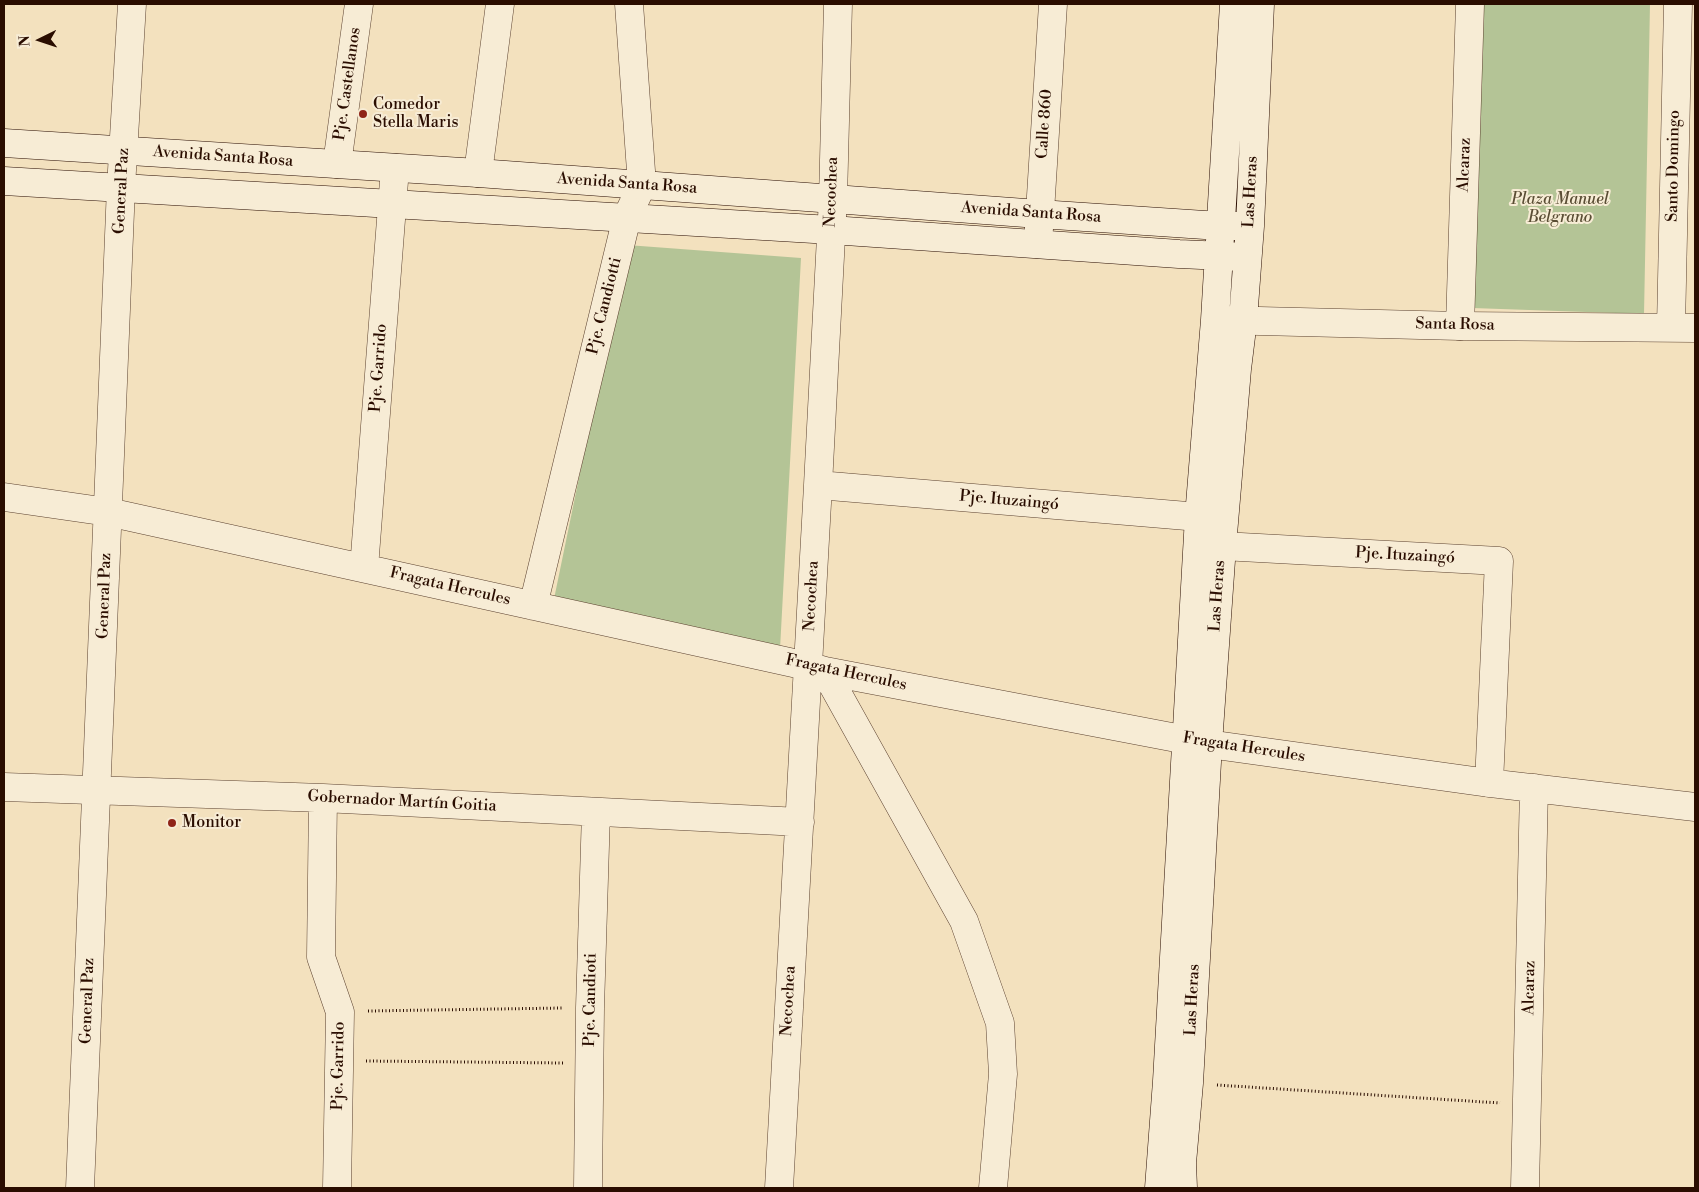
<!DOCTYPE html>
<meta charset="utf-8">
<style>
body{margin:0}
#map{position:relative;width:1699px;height:1192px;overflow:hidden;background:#f3e1be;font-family:"Libre Bodoni",serif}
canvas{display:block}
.frame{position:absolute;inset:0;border:5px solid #2a0d00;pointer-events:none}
.north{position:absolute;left:15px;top:15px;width:50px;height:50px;-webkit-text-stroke:4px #f7ecd5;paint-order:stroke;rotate:266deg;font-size:14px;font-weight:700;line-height:20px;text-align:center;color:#2a0d00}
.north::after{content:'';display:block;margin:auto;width:18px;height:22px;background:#2a0d00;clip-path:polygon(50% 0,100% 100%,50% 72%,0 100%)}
</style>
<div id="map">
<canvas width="1699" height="1192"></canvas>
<div class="frame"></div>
<div class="north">N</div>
</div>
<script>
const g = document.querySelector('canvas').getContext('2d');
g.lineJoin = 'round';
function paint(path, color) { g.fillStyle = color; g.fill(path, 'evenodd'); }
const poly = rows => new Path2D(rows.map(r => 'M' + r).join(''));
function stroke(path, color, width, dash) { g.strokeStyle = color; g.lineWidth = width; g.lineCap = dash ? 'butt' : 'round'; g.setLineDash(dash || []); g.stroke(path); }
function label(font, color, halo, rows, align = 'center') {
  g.font = font + ' "Libre Bodoni",serif'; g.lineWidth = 4; g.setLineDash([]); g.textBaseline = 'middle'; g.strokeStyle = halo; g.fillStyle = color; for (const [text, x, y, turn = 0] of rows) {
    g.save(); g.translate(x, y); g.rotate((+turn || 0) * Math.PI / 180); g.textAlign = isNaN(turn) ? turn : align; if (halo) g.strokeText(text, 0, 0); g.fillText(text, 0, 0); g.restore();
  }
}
const green = poly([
 [1480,4,1650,4,1644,314,1472,308],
 [627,245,801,258,780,649,554,599]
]);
const path = poly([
 [368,1011,562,1008],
 [366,1061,563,1063],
 [1217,1085,1500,1103]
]);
const minor = poly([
 [337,164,359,4],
 [478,173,500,4],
 [1038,244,1053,4],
 [1460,326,1470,4],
 [1671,327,1678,4],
 [818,485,1199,517],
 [4,497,108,512,807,666,825,671,1208,744,1489,783,1695,807],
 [1222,546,1499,561,1489,783],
 [364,568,395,168],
 [533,606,627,217,642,185,629,4],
 [825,671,964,921,1000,1023,1003,1074,993,1188],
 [4,787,323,798,800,822],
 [323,798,321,957,340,1012,337,1188],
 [80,1188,121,187,132,4],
 [588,1188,590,1008,596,812],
 [779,1188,818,485,833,199,838,4],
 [1525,1188,1534,788]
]);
const tertiary = poly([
 [1219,320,1460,326,1695,328]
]);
const secondary = poly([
 [4,143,478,173,1039,214,1220,226,1250,226],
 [4,181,831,230,1179,254,1247,257],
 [1159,1188,1167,1081,1199,517,1215,320,1234,4],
 [1183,1188,1182,1163,1189,1083,1208,744,1222,546,1237,369,1243,320,1250,226,1260,4]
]);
const markers = [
 [363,114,5,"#8f2418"],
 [172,823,5,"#8f2418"]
];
const streetNames = [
 ["Pje. Castellanos",348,84,-82],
 ["Calle 860",1045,124,-86],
 ["Avenida Santa Rosa",223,157,4],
 ["Alcaraz",1465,165,-88],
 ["Santo Domingo",1674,166,-89],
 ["Avenida Santa Rosa",627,184,4],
 ["General Paz",122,191,-87],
 ["Necochea",832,192,-88],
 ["Las Heras",1251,192,-87],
 ["Avenida Santa Rosa",1031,213,4],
 ["Pje. Candiotti",605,306,-76],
 ["Santa Rosa",1455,325,1],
 ["Pje. Garrido",379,368,-86],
 ["Pje. Ituzaingó",1009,501,5],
 ["Pje. Ituzaingó",1405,556,3],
 ["Fragata Hercules",450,587,13],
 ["General Paz",105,596,-88],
 ["Necochea",812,596,-87],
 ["Las Heras",1218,596,-86],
 ["Fragata Hercules",846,673,12],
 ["Fragata Hercules",1244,748,9],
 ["Gobernador Martín Goitia",402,802,3],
 ["Alcaraz",1530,988,-89],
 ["Pje. Candioti",591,1000,-89],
 ["Las Heras",1193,1000,-87],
 ["General Paz",88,1001,-88],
 ["Necochea",789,1001,-87],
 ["Pje. Garrido",339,1066,-89]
];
const poiNames = [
 ["Comedor",373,105],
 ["Stella Maris",373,123],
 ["Monitor",182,823]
];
const parkNames = [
 ["Plaza Manuel",1560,200],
 ["Belgrano",1560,218]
];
paint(green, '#b4c496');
stroke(minor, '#5c4230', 29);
stroke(tertiary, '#5c4230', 29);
stroke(secondary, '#2a0d00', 29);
stroke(path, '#2a0d00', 3, [1, 2.5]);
stroke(minor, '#f7ecd5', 28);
stroke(tertiary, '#f7ecd5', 28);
stroke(secondary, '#f7ecd5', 28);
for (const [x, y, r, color] of markers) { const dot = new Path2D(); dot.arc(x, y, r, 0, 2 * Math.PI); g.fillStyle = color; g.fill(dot); stroke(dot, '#f7ecd5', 2); }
label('16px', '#2a0d00', '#f7ecd5', streetNames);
label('16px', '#2a0d00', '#f7ecd5', poiNames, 'left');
label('italic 16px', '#5a4d34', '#f7ecd5', parkNames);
</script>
